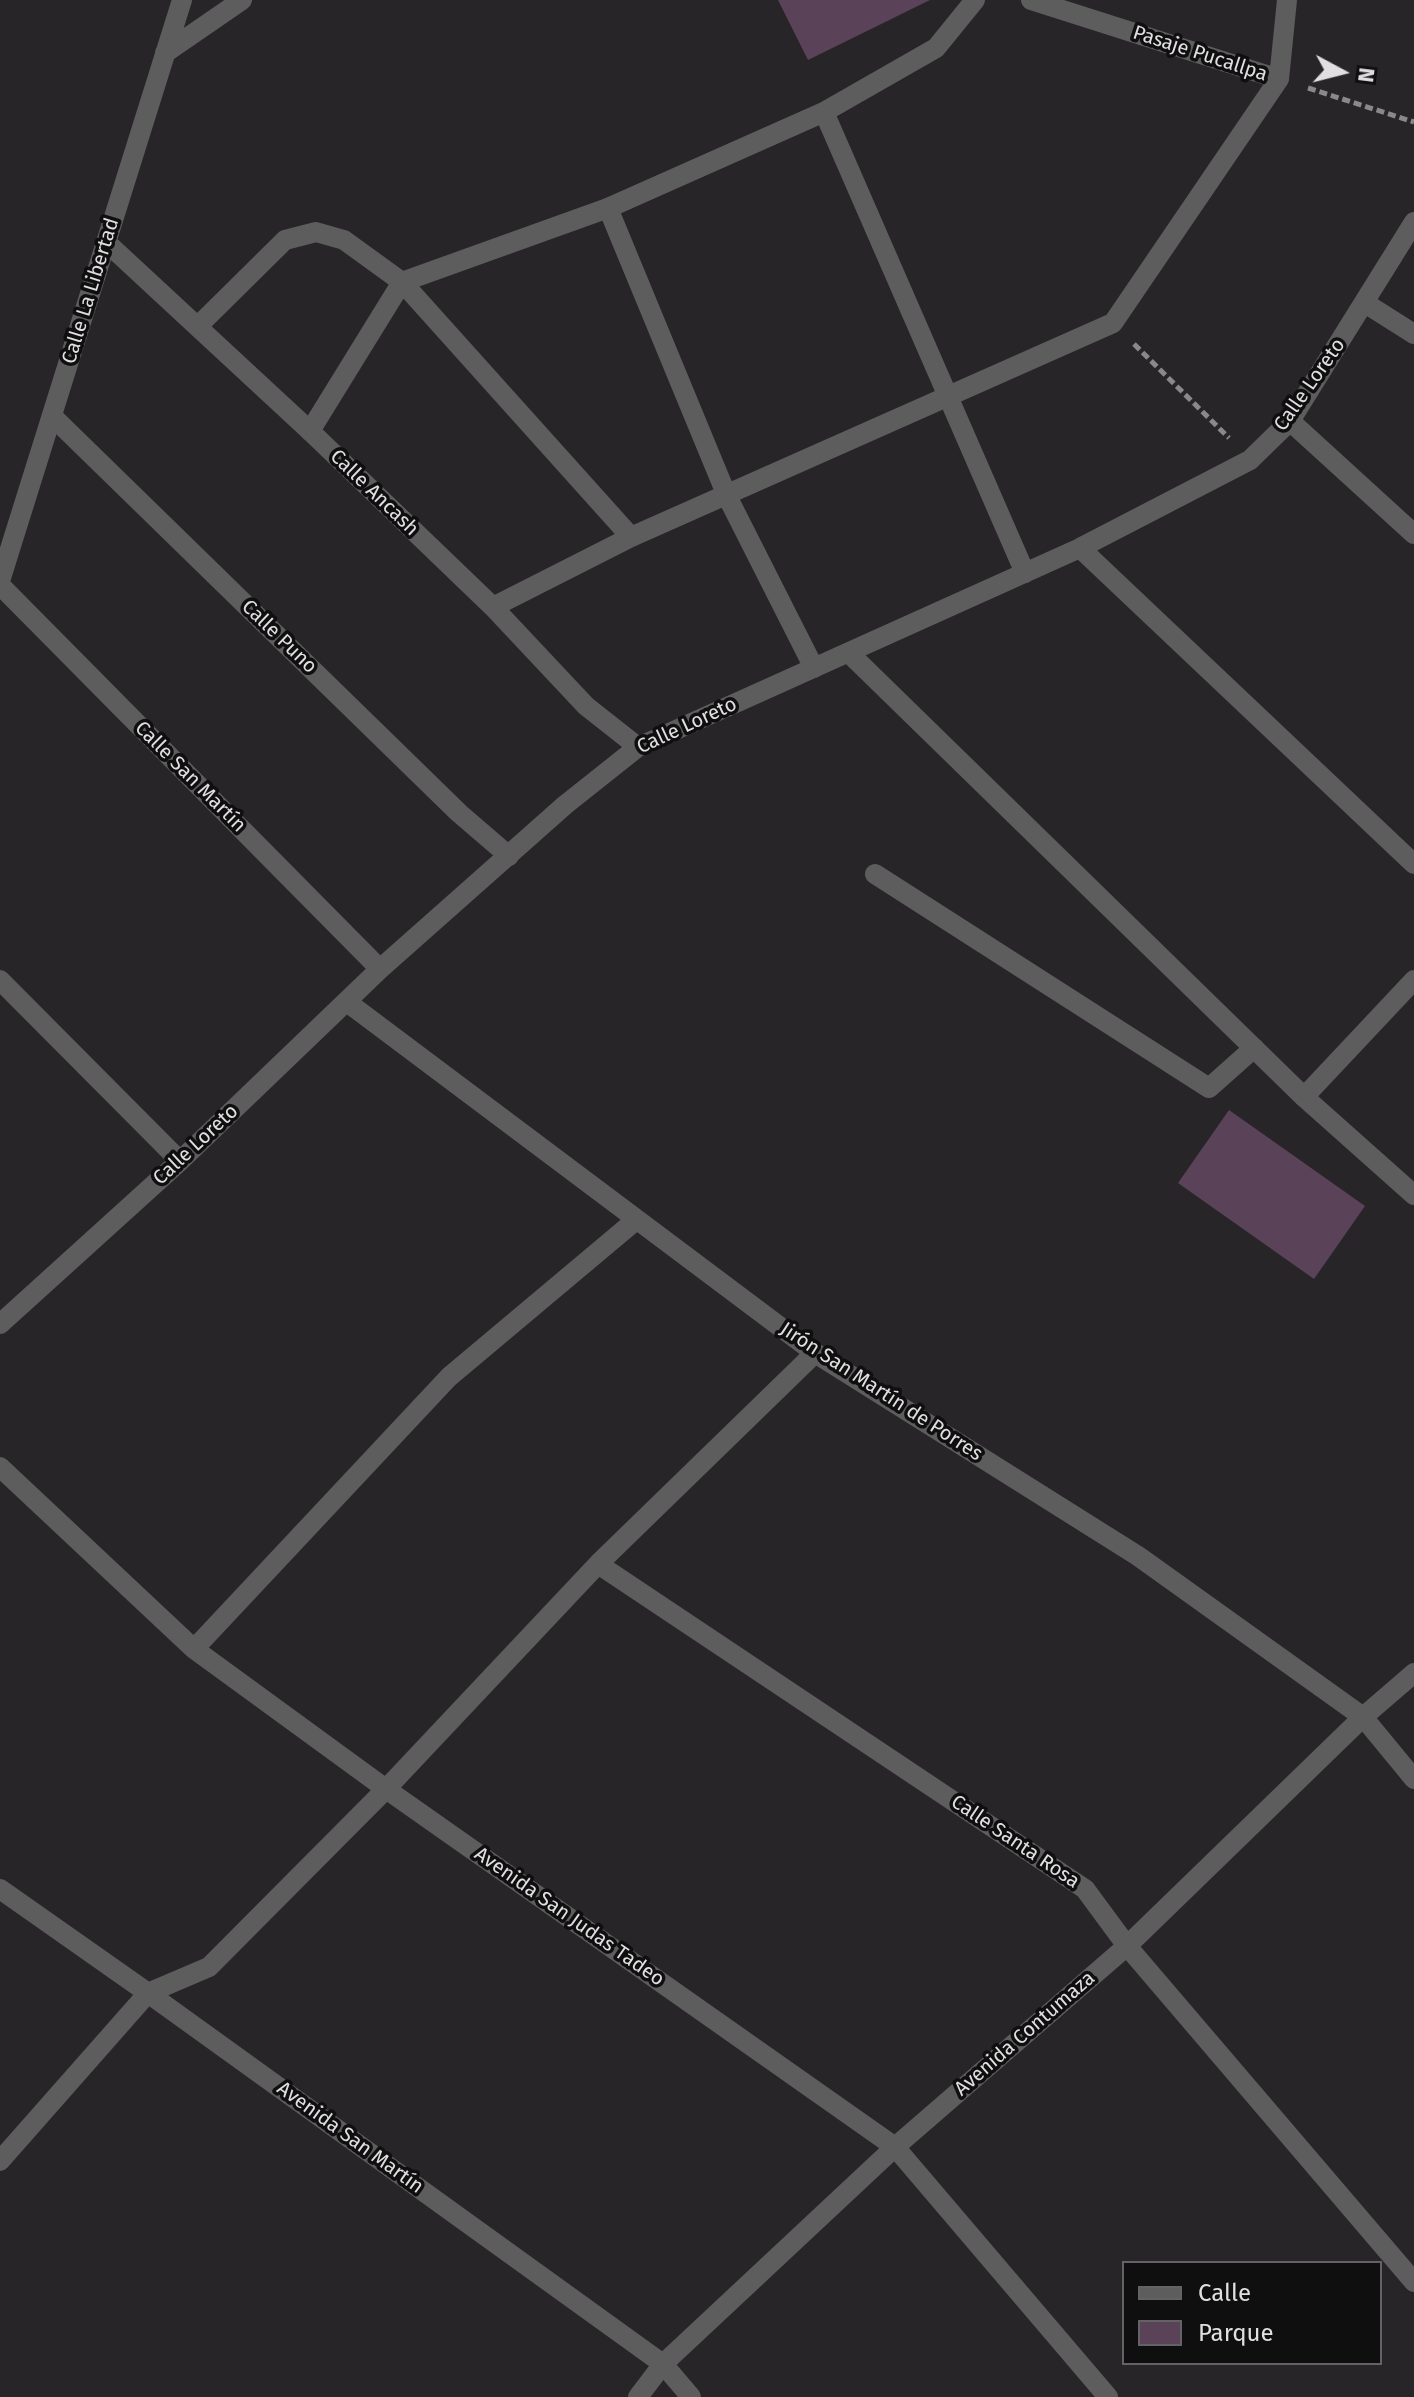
<!DOCTYPE html>
<meta charset="utf-8">
<style>
body{margin:0}
#map{position:relative;width:1414px;height:2397px;overflow:hidden;background:#282528;font-family:"Fira Sans",sans-serif}
canvas{display:block}
.legend{position:absolute;left:1122px;top:2261px;width:260px;height:104px;box-sizing:border-box;background:#100f10;border:2px solid #646264;margin:0;padding:10px 14px;list-style:none;font-size:24px;color:#e1dfe1}
.legend li{display:flex;align-items:center;gap:16px;height:40px}
.legend b{width:40px;border:2px solid #646264}
.north{position:absolute;left:1302px;top:32px;width:80px;height:80px;-webkit-text-stroke:6px #100f10;paint-order:stroke;rotate:97deg;font-size:22px;font-weight:700;line-height:32px;text-align:center;color:#e1dfe1}
.north::after{content:'';display:block;margin:auto;width:28px;height:36px;background:#e1dfe1;clip-path:polygon(50% 0,100% 100%,50% 72%,0 100%)}
</style>
<div id="map">
<canvas width="1414" height="2397"></canvas>
<ul class="legend">
<li><b style="height:10px;background:#5e5d5e"></b>Calle</li>
<li><b style="height:22px;background:#5a4259"></b>Parque</li>
</ul>
<div class="north">N</div>
</div>
<script>
const g = document.querySelector('canvas').getContext('2d');
g.lineJoin = 'round';
function paint(path, color) { g.fillStyle = color; g.fill(path, 'evenodd'); }
const poly = rows => new Path2D(rows.map(r => 'M' + r).join(''));
function stroke(path, color, width, dash) { g.strokeStyle = color; g.lineWidth = width; g.lineCap = dash ? 'butt' : 'round'; g.setLineDash(dash || []); g.stroke(path); }
function label(font, color, halo, rows, align = 'center') {
  g.font = font + ' "Fira Sans",sans-serif'; g.lineWidth = 7; g.setLineDash([]); g.textBaseline = 'middle'; g.strokeStyle = halo; g.fillStyle = color; for (const [text, x, y, turn = 0] of rows) {
    g.save(); g.translate(x, y); g.rotate((+turn || 0) * Math.PI / 180); g.textAlign = isNaN(turn) ? turn : align; if (halo) g.strokeText(text, 0, 0); g.fillText(text, 0, 0); g.restore();
  }
}
const green = poly([
 [778,0,930,0,808,60],
 [1229,1110,1365,1206,1314,1279,1178,1183]
]);
const path = poly([
 [1308,88,1414,122],
 [1134,344,1229,438]
]);
const service = poly([
 [52,416,459,813,509,856],
 [310,431,402,282,608,208],
 [875,874,1209,1088,1254,1048],
 [1304,1097,1414,980]
]);
const minor = poly([
 [1031,0,1279,79],
 [165,53,242,0],
 [824,112,1025,573],
 [106,242,310,431,493,607,586,706,638,747],
 [1365,303,1414,334],
 [198,326,285,240,316,232,344,240,402,282,631,537],
 [1290,421,1414,534],
 [1080,548,1414,864],
 [0,581,182,0],
 [0,585,380,969],
 [493,607,631,537,1113,323,1279,79,1287,0],
 [849,653,1304,1097,1414,1195],
 [814,668,727,496,608,208,824,112,936,48,975,0],
 [0,980,180,1161],
 [347,1002,815,1353,1138,1556,1363,1717,1414,1779],
 [0,1324,180,1161,380,969,565,805,638,747,1080,548,1250,460,1290,421,1414,222],
 [0,1467,194,1649,386,1789,895,2147,1108,2397],
 [598,1564,1085,1889,1127,1946,1414,2282],
 [194,1649,449,1377,636,1220],
 [0,2161,148,1993,209,1967,386,1789,598,1564,815,1353],
 [691,2397,663,2364,895,2147,1127,1946,1363,1717,1414,1673]
]);
const tertiary = poly([
 [0,1889,148,1993,663,2364,638,2397]
]);
const streetNames = [
 ["Pasaje Pucallpa",1200,54,18],
 ["Calle La Libertad",91,291,-73],
 ["Calle Loreto",1310,385,-55],
 ["Calle Ancash",374,493,44],
 ["Calle Puno",279,637,44],
 ["Calle Loreto",687,726,-25],
 ["Calle San Martín",190,777,45],
 ["Calle Loreto",196,1145,-43],
 ["Jirón San Martín de Porres",881,1392,33],
 ["Calle Santa Rosa",1015,1842,34],
 ["Avenida San Judas Tadeo",569,1917,35],
 ["Avenida Contumaza",1025,2034,-41],
 ["Avenida San Martín",350,2138,36]
];
paint(green, '#5a4259');
stroke(path, '#8a888a', 5, [8, 4]);
stroke(service, '#5e5d5e', 20);
stroke(minor, '#5e5d5e', 20);
stroke(tertiary, '#5e5d5e', 20);
label('20px', '#e1dfe1', '#100f10', streetNames);
</script>
